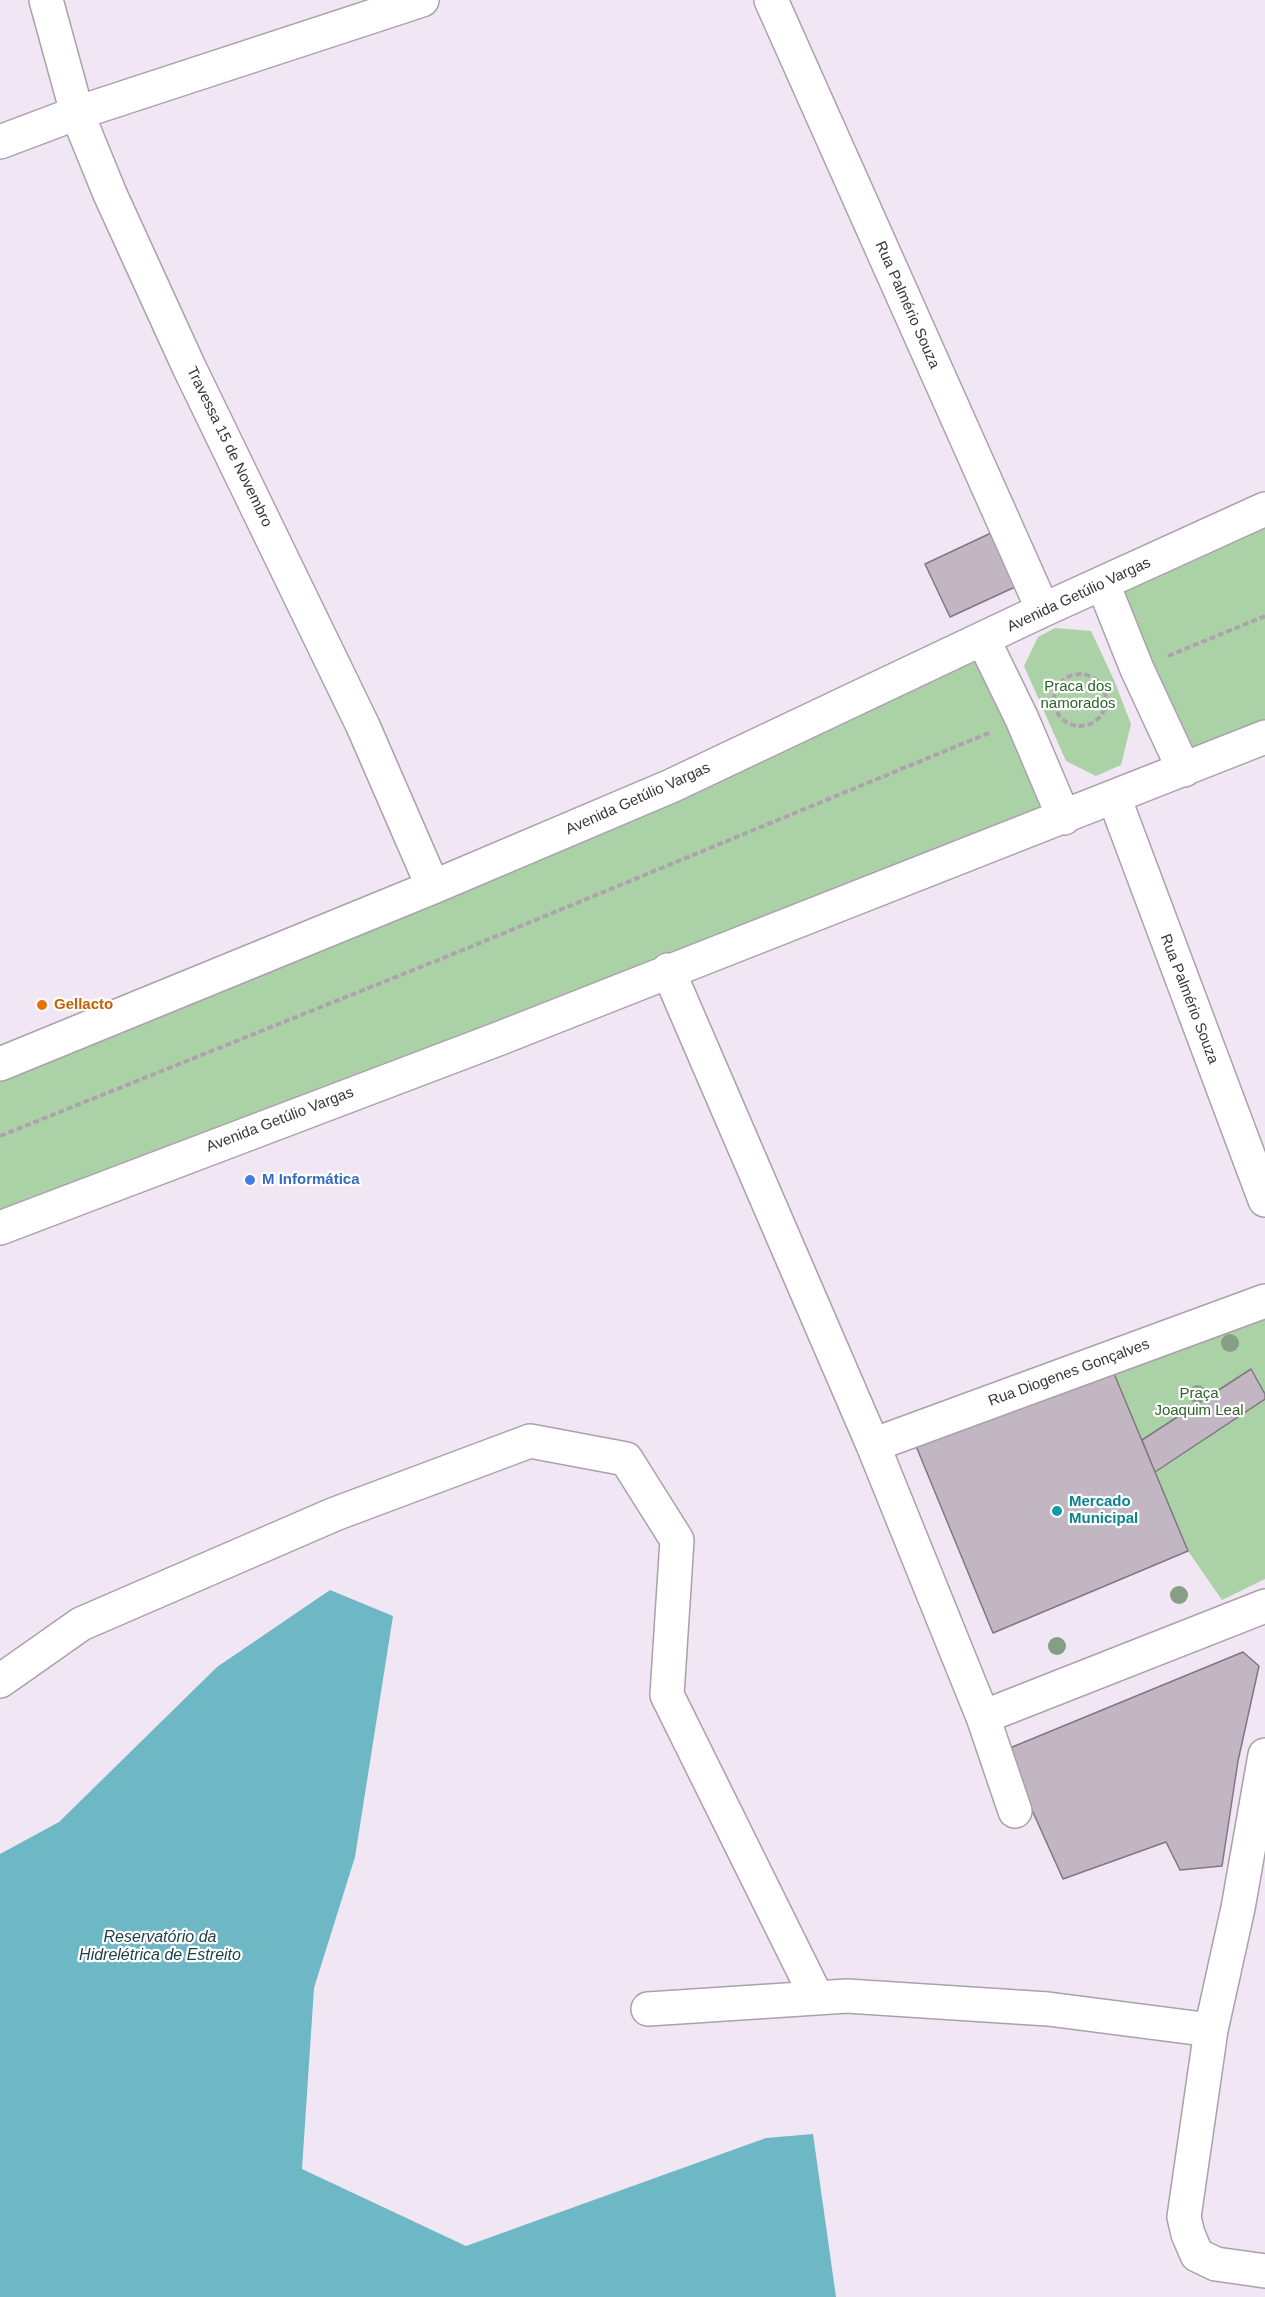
<!DOCTYPE html>
<meta charset="utf-8">
<style>
body{margin:0}
canvas{display:block;background:#f1e6f3}
</style>
<canvas width="1265" height="2297"></canvas>
<script>
const g = document.querySelector('canvas').getContext('2d');
g.lineJoin = 'round';
function paint(path, color) { g.fillStyle = color; g.fill(path, 'evenodd'); }
const poly = rows => new Path2D(rows.map(r => 'M' + r).join(''));
function stroke(path, color, width, dash) { g.strokeStyle = color; g.lineWidth = width; g.lineCap = dash ? 'butt' : 'round'; g.setLineDash(dash || []); g.stroke(path); }
function label(font, color, halo, rows, align = 'center') {
  g.font = font + ' Helvetica,sans-serif'; g.lineWidth = 4.5; g.setLineDash([]); g.textBaseline = 'middle'; g.strokeStyle = halo; g.fillStyle = color; for (const [text, x, y, turn = 0] of rows) {
    g.save(); g.translate(x, y); g.rotate((+turn || 0) * Math.PI / 180); g.textAlign = isNaN(turn) ? turn : align; if (halo) g.strokeText(text, 0, 0); g.fillText(text, 0, 0); g.restore();
  }
}
const green = poly([
 [1265,518,1265,735,1189,768,1110,588],
 [1055,628,1091,631,1114,680,1131,724,1121,765,1096,776,1066,761,1024,666,1038,637],
 [980,645,1055,813,0,1224,0,1054],
 [1265,1310,1265,1579,1222,1600,1188,1551,1110,1364]
]);
const water = poly([
 [330,1590,393,1616,355,1857,314,1988,302,2169,466,2246,766,2138,813,2134,836,2297,0,2297,0,1854,59,1822,217,1667]
]);
const building = poly([
 [991,533,1015,587,950,617,925,564,991,533],
 [1110,1364,1188,1551,993,1633,916,1446,1110,1364],
 [1251,1369,1265,1394,1265,1399,1155,1472,1142,1440,1251,1369],
 [1243,1652,1259,1666,1238,1761,1222,1866,1180,1870,1166,1842,1063,1879,1005,1750,1243,1652]
]);
const path = poly([
 [1168,656,1265,616],
 '1054 700a26 26 0 1 1 52 0a26 26 0 1 1-52 0Z',
 [0,1136,458,952,991,732]
]);
const minor = poly([
 [46,0,77,113,110,194,189,367,363,726,433,887],
 [771,0,1043,610],
 [0,142,77,113,422,0],
 [1103,584,1137,669,1184,770],
 [983,639,1022,719,1064,818],
 [1114,797,1265,1200],
 [668,970,873,1445,983,1717,1015,1811],
 [0,1064,433,887,671,786,1043,610,1265,509],
 [0,1228,498,1039,1265,737],
 [873,1445,1265,1301],
 [0,1681,81,1624,335,1514,530,1441,626,1459,677,1540,667,1695,817,1998],
 [983,1717,1265,1606],
 [1265,1755,1238,1908,1211,2030,1184,2217,1188,2234,1197,2255,1216,2264,1265,2271],
 [648,2009,847,1996,1048,2009,1211,2030]
]);
const trees = [
 [1230,1343],
 [1197,1394],
 [1179,1595],
 [1057,1646]
];
const markers = [
 [42,1005,6,"#e8710a"],
 [250,1180,6,"#3f7fe0"],
 [1057,1511,6,"#0f9aa8"]
];
const streetNames = [
 ["Rua Palmério Souza",907,305,66],
 ["Travessa 15 de Novembro",229,447,64],
 ["Avenida Getúlio Vargas",1079,595,-25],
 ["Avenida Getúlio Vargas",638,799,-24],
 ["Rua Palmério Souza",1189,999,69],
 ["Avenida Getúlio Vargas",280,1120,-21],
 ["Rua Diogenes Gonçalves",1069,1373,-20]
];
const parkNames = [
 ["Praca dos",1078,687],
 ["namorados",1078,704],
 ["Praça",1199,1394],
 ["Joaquim Leal",1199,1411]
];
const foodNames = [
 ["Gellacto",54,1005]
];
const shopNames = [
 ["M Informática",262,1180]
];
const cultureNames = [
 ["Mercado",1069,1502],
 ["Municipal",1069,1519]
];
const waterNames = [
 ["Reservatório da",160,1938],
 ["Hidrelétrica de Estreito",160,1956]
];
paint(green, '#abd2a7');
paint(water, '#6eb8c6');
paint(building, '#c1b6c2');
stroke(building, '#817783', 1.5);
stroke(minor, '#aba0ac', 36);
stroke(path, '#aca3ad', 4, [6, 3]);
stroke(minor, '#fff', 33);
g.fillStyle = '#859e84';
for (const [x, y] of trees) { g.beginPath(); g.arc(x, y, 9, 0, 2 * Math.PI); g.fill(); }
for (const [x, y, r, color] of markers) { const dot = new Path2D(); dot.arc(x, y, r, 0, 2 * Math.PI); g.fillStyle = color; g.fill(dot); stroke(dot, '#fff', 2); }
label('15px', '#39353a', '#fff', streetNames);
label('15px', '#2d642a', '#fff', parkNames);
label('bold 15px', '#c56008', '#fff', foodNames, 'left');
label('bold 15px', '#366cbe', '#fff', shopNames, 'left');
label('bold 15px', '#0d838f', '#fff', cultureNames, 'left');
label('italic 16px', '#1d4148', '#fff', waterNames);
</script>
